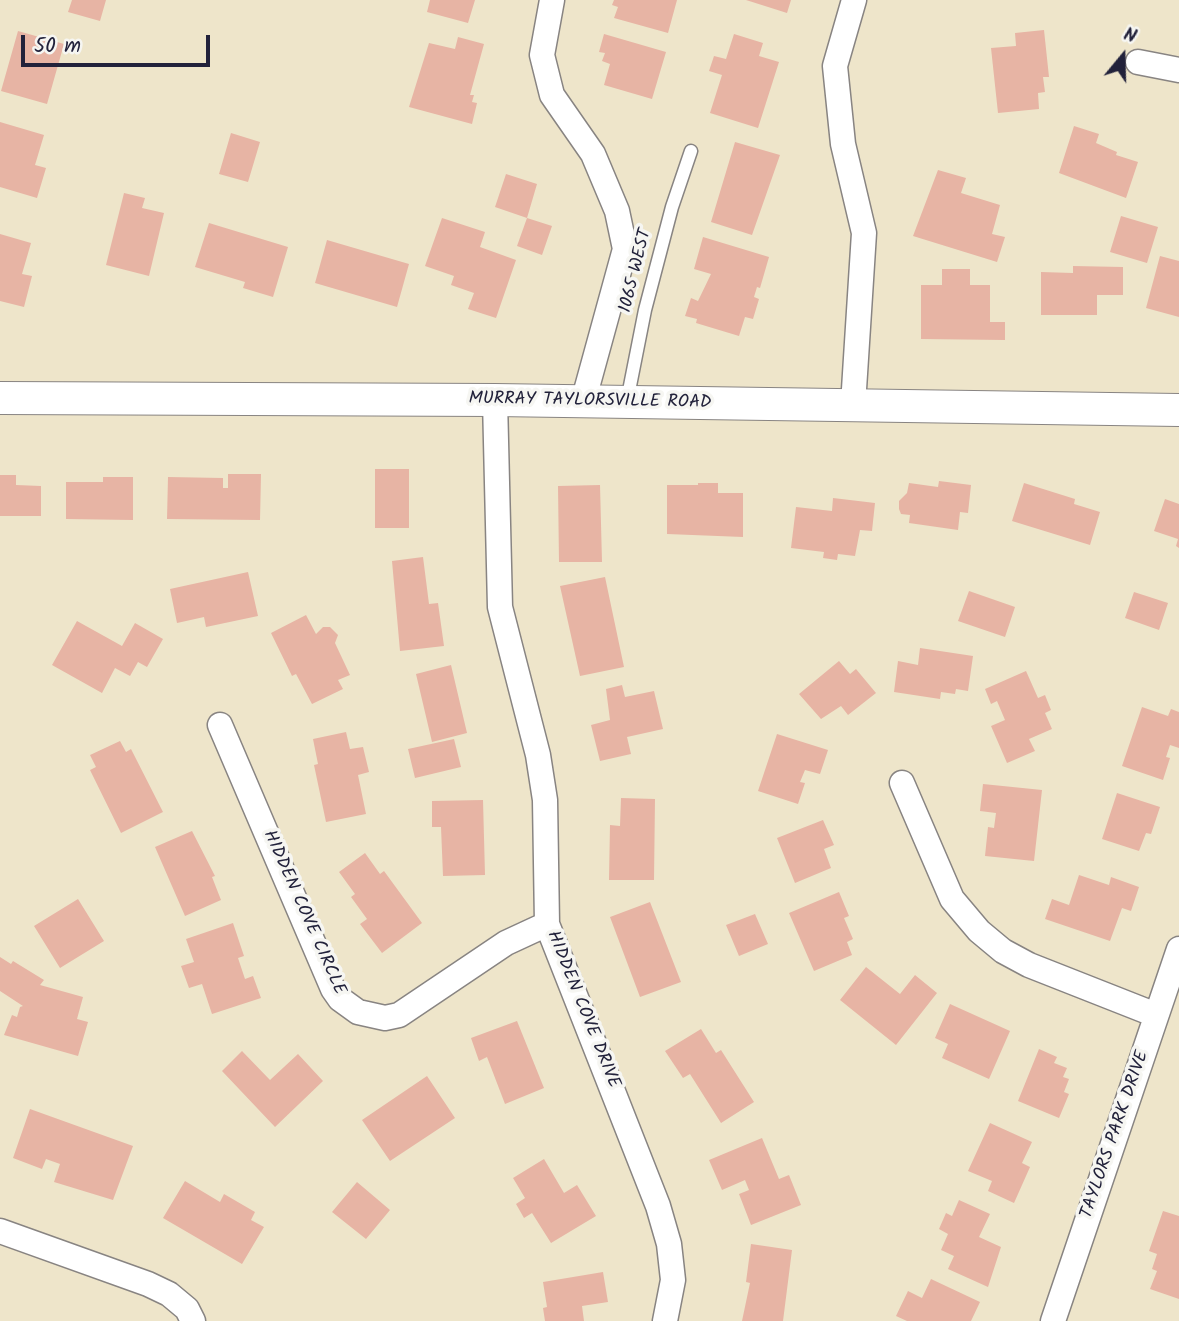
<!DOCTYPE html>
<style>
body{margin:0}
#map{position:relative;width:1179px;height:1321px;overflow:hidden;background:#eee5ca;font-family:Kalam,sans-serif}
canvas{display:block}
.north{position:absolute;left:1088px;top:21px;width:70px;height:70px;-webkit-text-stroke:5px #f6f6f2;paint-order:stroke;rotate:19deg;font-size:19px;font-weight:700;line-height:28px;text-align:center;color:#22223b}
.north::after{content:'';display:block;margin:auto;width:24px;height:32px;background:#22223b;clip-path:polygon(50% 0,100% 100%,50% 72%,0 100%)}
.scale{position:absolute;left:21px;top:35px;width:189px;height:32px;box-sizing:border-box;border:4px solid #22223b;border-top:0;padding-left:9px;font-size:21px;line-height:24px;white-space:nowrap;color:#22223b;-webkit-text-stroke:5px #f6f6f2;paint-order:stroke}
</style>
<div id="map">
<canvas width="1179" height="1321"></canvas>
<div class="north">N</div>
<div class="scale">50 m</div>
</div>
<script>
const g = document.querySelector('canvas').getContext('2d');
g.lineJoin = 'round';
function paint(path, color) { g.fillStyle = color; g.fill(path, 'evenodd'); }
const poly = rows => new Path2D(rows.map(r => 'M' + r).join(''));
function stroke(path, color, width, dash) { g.strokeStyle = color; g.lineWidth = width; g.lineCap = dash ? 'butt' : 'round'; g.setLineDash(dash || []); g.stroke(path); }
function label(font, color, halo, rows, align = 'center') {
  g.font = font + ' Kalam,sans-serif'; g.lineWidth = 7; g.setLineDash([]); g.textBaseline = 'middle'; g.strokeStyle = halo; g.fillStyle = color; for (const [text, x, y, turn = 0] of rows) {
    g.save(); g.translate(x, y); g.rotate((+turn || 0) * Math.PI / 180); g.textAlign = isNaN(turn) ? turn : align; if (halo) g.strokeText(text, 0, 0); g.fillText(text, 0, 0); g.restore();
  }
}
const building = poly([
 [72,0,106,0,100,21,68,12],
 [430,0,475,0,468,23,427,12],
 [614,0,677,0,668,33,614,18,618,7,612,5],
 [746,0,791,0,787,13],
 [1044,30,1049,77,1043,77,1045,92,1038,93,1039,109,998,113,991,48,1016,46,1015,33],
 [18,31,64,44,47,104,1,91],
 [604,34,666,52,652,99,604,85,610,64,602,61,605,53,599,52],
 [734,34,763,43,759,56,779,62,758,128,710,113,722,75,709,71,714,56,726,59],
 [458,37,484,44,470,95,474,95,472,102,477,103,472,124,409,107,429,43,455,49],
 [0,122,44,135,35,165,46,168,37,198,0,187],
 [1074,126,1099,134,1096,143,1117,152,1116,155,1138,162,1126,198,1059,173],
 [231,133,260,142,248,182,219,174],
 [735,142,780,155,752,235,711,222],
 [938,170,966,178,961,193,1000,205,992,234,1005,237,997,262,913,236],
 [506,174,537,184,527,218,495,207],
 [124,193,145,198,142,208,164,213,149,276,106,265],
 [1121,216,1158,227,1147,263,1110,252],
 [442,218,485,232,480,247,516,260,496,318,468,309,474,293,451,285,454,276,425,266],
 [527,218,552,226,542,255,517,246],
 [209,223,288,247,273,297,243,288,245,282,195,267],
 [0,234,31,243,22,274,32,276,24,307,0,301],
 [703,237,769,257,760,288,757,287,754,297,759,299,753,319,745,317,739,336,696,323,697,319,685,316,691,298,698,301,711,274,694,269],
 [327,240,409,264,397,307,315,283],
 [1160,256,1179,261,1179,317,1146,308],
 [1073,266,1123,267,1123,295,1097,295,1097,315,1041,315,1041,272,1073,273],
 [942,269,970,269,970,285,990,285,990,322,1005,322,1005,340,921,339,921,285,942,285],
 [375,469,409,469,409,528,375,528],
 [228,474,261,474,260,520,167,519,168,477,223,478,223,488,228,488],
 [0,475,16,475,16,485,41,486,41,516,0,516],
 [103,477,133,477,133,520,66,519,66,482,103,482],
 [939,481,971,485,968,513,960,512,958,530,909,523,910,515,901,514,899,509,899,501,907,493,909,483,938,487],
 [698,483,718,483,718,493,743,493,743,537,667,534,667,485,698,485],
 [1024,483,1075,499,1074,504,1100,512,1090,545,1012,521],
 [600,485,602,562,559,562,558,486],
 [833,498,875,503,872,531,860,530,855,556,838,554,837,560,823,558,824,552,791,548,796,507,832,511],
 [1165,499,1179,504,1179,548,1176,546,1178,539,1154,531],
 [423,557,429,604,438,603,444,646,400,651,392,561],
 [248,572,258,616,206,627,204,617,177,623,170,589],
 [605,577,624,667,580,676,560,586],
 [969,591,1015,607,1005,637,958,621],
 [1134,592,1168,603,1159,630,1125,618],
 [306,615,316,634,323,627,330,627,338,635,335,643,350,675,338,680,343,689,312,704,296,674,292,676,271,633],
 [77,621,122,646,135,623,163,639,147,667,138,662,130,676,115,668,102,693,52,665],
 [920,648,973,656,968,691,956,689,955,694,941,692,940,699,894,692,898,661,918,665],
 [839,661,850,674,856,669,876,693,848,715,841,706,821,719,799,694],
 [451,665,467,733,432,742,416,674],
 [1026,671,1038,698,1045,695,1051,710,1045,713,1052,729,1029,739,1035,751,1007,763,991,726,1005,720,997,701,991,704,985,689],
 [622,685,625,697,654,691,663,729,627,737,631,754,600,761,591,725,610,720,606,689],
 [1142,707,1168,716,1171,709,1179,712,1179,748,1170,745,1166,757,1170,758,1163,780,1122,766],
 [346,732,350,749,363,747,369,772,358,775,366,814,326,822,314,765,318,764,313,739],
 [777,734,828,750,820,774,805,770,800,782,805,783,798,804,758,791],
 [454,739,461,767,415,778,408,749],
 [120,741,126,752,131,749,163,812,121,833,90,770,96,767,90,755],
 [983,784,1042,790,1034,861,985,856,988,827,994,828,996,813,980,811],
 [1117,793,1160,807,1151,834,1146,833,1139,851,1102,839],
 [621,798,655,799,654,880,609,880,610,825,620,826],
 [483,800,485,875,443,876,441,827,432,827,432,801],
 [823,820,834,845,824,849,831,868,795,883,777,838],
 [192,831,215,876,212,877,221,900,185,916,155,847],
 [365,853,380,874,384,871,422,923,382,953,360,924,367,919,351,897,355,894,339,872],
 [1079,875,1109,885,1111,877,1139,887,1131,911,1122,908,1110,941,1045,919,1052,899,1069,905],
 [839,892,849,916,844,918,853,939,847,942,852,955,814,971,789,913],
 [78,899,104,941,60,968,34,926],
 [650,902,681,982,640,997,610,917],
 [755,914,768,944,739,956,726,925],
 [233,923,244,956,238,958,245,979,253,976,261,998,212,1014,202,984,189,988,181,966,194,962,186,939],
 [0,957,11,964,13,961,44,980,40,985,83,997,77,1019,88,1022,78,1056,4,1035,12,1015,17,1017,20,1007,23,1006,0,991],
 [866,967,900,994,915,975,937,993,896,1045,840,1000],
 [950,1004,1010,1031,989,1079,942,1058,948,1044,935,1038],
 [517,1021,544,1088,505,1104,487,1057,479,1061,471,1038],
 [701,1029,716,1053,721,1050,754,1102,721,1123,690,1074,683,1078,665,1051],
 [1039,1049,1057,1057,1054,1063,1067,1068,1063,1077,1069,1079,1064,1092,1069,1094,1059,1118,1018,1101],
 [242,1051,270,1080,298,1054,323,1081,275,1127,222,1071],
 [427,1076,455,1118,390,1161,362,1120],
 [30,1109,133,1146,113,1200,54,1182,60,1164,46,1159,42,1169,13,1158],
 [990,1123,1032,1142,1022,1163,1030,1167,1014,1203,988,1191,992,1181,968,1171],
 [762,1138,779,1179,789,1175,801,1205,751,1225,739,1194,749,1190,745,1180,722,1190,709,1160],
 [544,1159,564,1193,577,1185,596,1216,551,1243,532,1213,524,1218,516,1204,525,1198,513,1178],
 [185,1181,220,1202,224,1194,255,1212,251,1220,264,1227,242,1264,163,1218],
 [357,1182,390,1210,366,1239,332,1212],
 [959,1200,990,1214,979,1237,1001,1247,988,1287,948,1269,954,1256,941,1250,948,1234,939,1229,946,1213,952,1216],
 [1163,1211,1179,1216,1179,1299,1150,1289,1157,1271,1152,1269,1157,1254,1149,1251],
 [751,1244,792,1250,783,1321,742,1321,750,1283,746,1282],
 [603,1272,608,1302,582,1306,584,1321,545,1321,543,1308,547,1307,543,1282],
 [931,1279,980,1302,971,1321,907,1321,896,1316,908,1291,922,1298]
]);
const service = poly([
 [627,401,645,310,672,207,691,151]
]);
const minor = poly([
 [552,0,542,55,552,95,593,154,617,211,625,249,583,402],
 [1138,62,1179,70],
 [495,400,500,607,538,755,545,800,547,924,658,1206,669,1244,673,1280,665,1321],
 [853,405,864,233,843,144,835,66,854,0],
 [220,725,333,989,340,999,358,1012,385,1018,399,1015,506,943,547,924],
 [902,783,952,899,979,931,1003,951,1029,965,1156,1015],
 [0,1231,148,1284,169,1294,187,1309,193,1321],
 [1053,1321,1179,949]
]);
const tertiary = poly([
 [0,398,495,400,1179,410]
]);
const streetNames = [
 ["1065 WEST",637,271,-76],
 ["MURRAY TAYLORSVILLE ROAD",590,402,1],
 ["HIDDEN COVE CIRCLE",303,913,66],
 ["HIDDEN COVE DRIVE",582,1010,68],
 ["TAYLORS PARK DRIVE",1116,1135,-71]
];
paint(building, '#e7b4a4');
stroke(service, '#888482', 15);
stroke(minor, '#888482', 27);
stroke(tertiary, '#888482', 34);
stroke(service, '#fff', 12);
stroke(minor, '#fff', 24);
stroke(tertiary, '#fff', 32);
label('18px', '#22223b', '#f6f6f2', streetNames);
</script>
